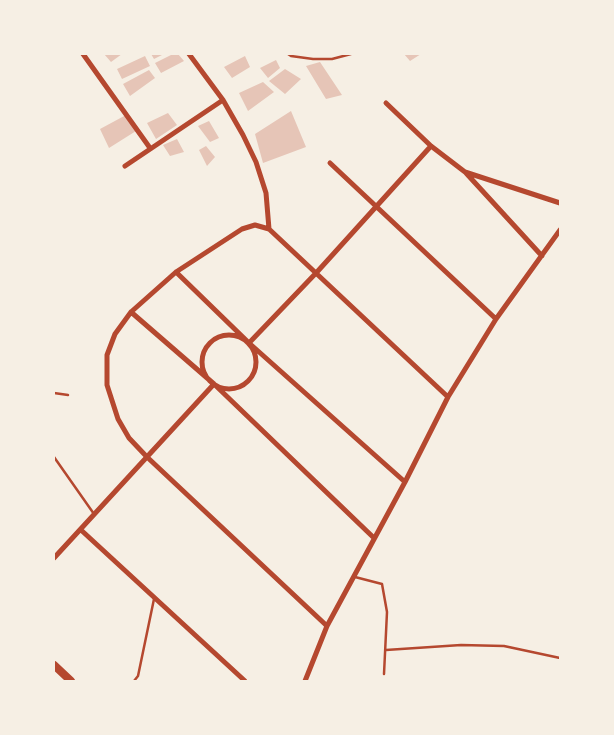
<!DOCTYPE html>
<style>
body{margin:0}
#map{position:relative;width:614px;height:735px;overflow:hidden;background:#f6efe4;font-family:Mulish,sans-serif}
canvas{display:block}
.frame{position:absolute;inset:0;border:55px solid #f6efe4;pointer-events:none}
</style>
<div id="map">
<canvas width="614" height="735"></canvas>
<div class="frame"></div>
</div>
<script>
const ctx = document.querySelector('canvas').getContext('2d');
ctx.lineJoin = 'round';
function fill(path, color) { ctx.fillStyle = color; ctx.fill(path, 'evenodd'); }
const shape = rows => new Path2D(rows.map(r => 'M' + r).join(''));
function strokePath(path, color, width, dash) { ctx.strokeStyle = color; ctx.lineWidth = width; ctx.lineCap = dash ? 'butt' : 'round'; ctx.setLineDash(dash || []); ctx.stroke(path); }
const building = shape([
 [104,54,122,54,111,62],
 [151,54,164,54,154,59],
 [173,54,178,54,184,61,161,73,155,63],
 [404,54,421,54,410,61],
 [145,56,150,66,122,79,117,69],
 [245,56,250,67,232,78,224,67],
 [276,60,280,68,268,78,260,68],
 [320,62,342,95,326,99,306,66],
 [285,69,301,79,285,94,269,81],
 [149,70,155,78,130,96,123,84],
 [263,82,274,92,248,111,239,93],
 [291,111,306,147,263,163,255,134],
 [168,113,177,125,156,139,147,123],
 [126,115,136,131,109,148,100,129],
 [209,121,219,138,210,142,198,126],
 [177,139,184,152,170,156,163,145],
 [206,146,215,157,207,166,199,150]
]);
const service = shape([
 [288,54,291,56,313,59,332,59,351,54],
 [54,393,68,395],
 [54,457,94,514],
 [355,577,382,584,387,612,384,674],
 [386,650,461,645,504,646,560,658],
 [134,681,138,676,154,599]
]);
const minor = shape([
 [83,54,150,148],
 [189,54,223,100,243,135,256,162,266,193,269,229],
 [386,103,431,146,465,172,560,203],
 [330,163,496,319],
 [125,166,223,100],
 [466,173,542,256],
 [176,272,249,343,405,482],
 [131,312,214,384,374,538],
 '202 362a27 27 0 1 1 54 0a27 27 0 1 1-54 0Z',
 [249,343,317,272,431,146],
 [81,530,245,681],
 [54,558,214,384],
 [327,626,147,457,129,438,118,419,107,385,107,355,115,334,131,312,176,272,242,229,255,225,269,229,448,397],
 [305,681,327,626,405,482,448,397,496,319,560,230]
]);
const secondary = shape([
 [54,665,71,681]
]);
fill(building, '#e6c5b7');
strokePath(service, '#b5482f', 2.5);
strokePath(minor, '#b5482f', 5);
strokePath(secondary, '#b5482f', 8);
</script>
